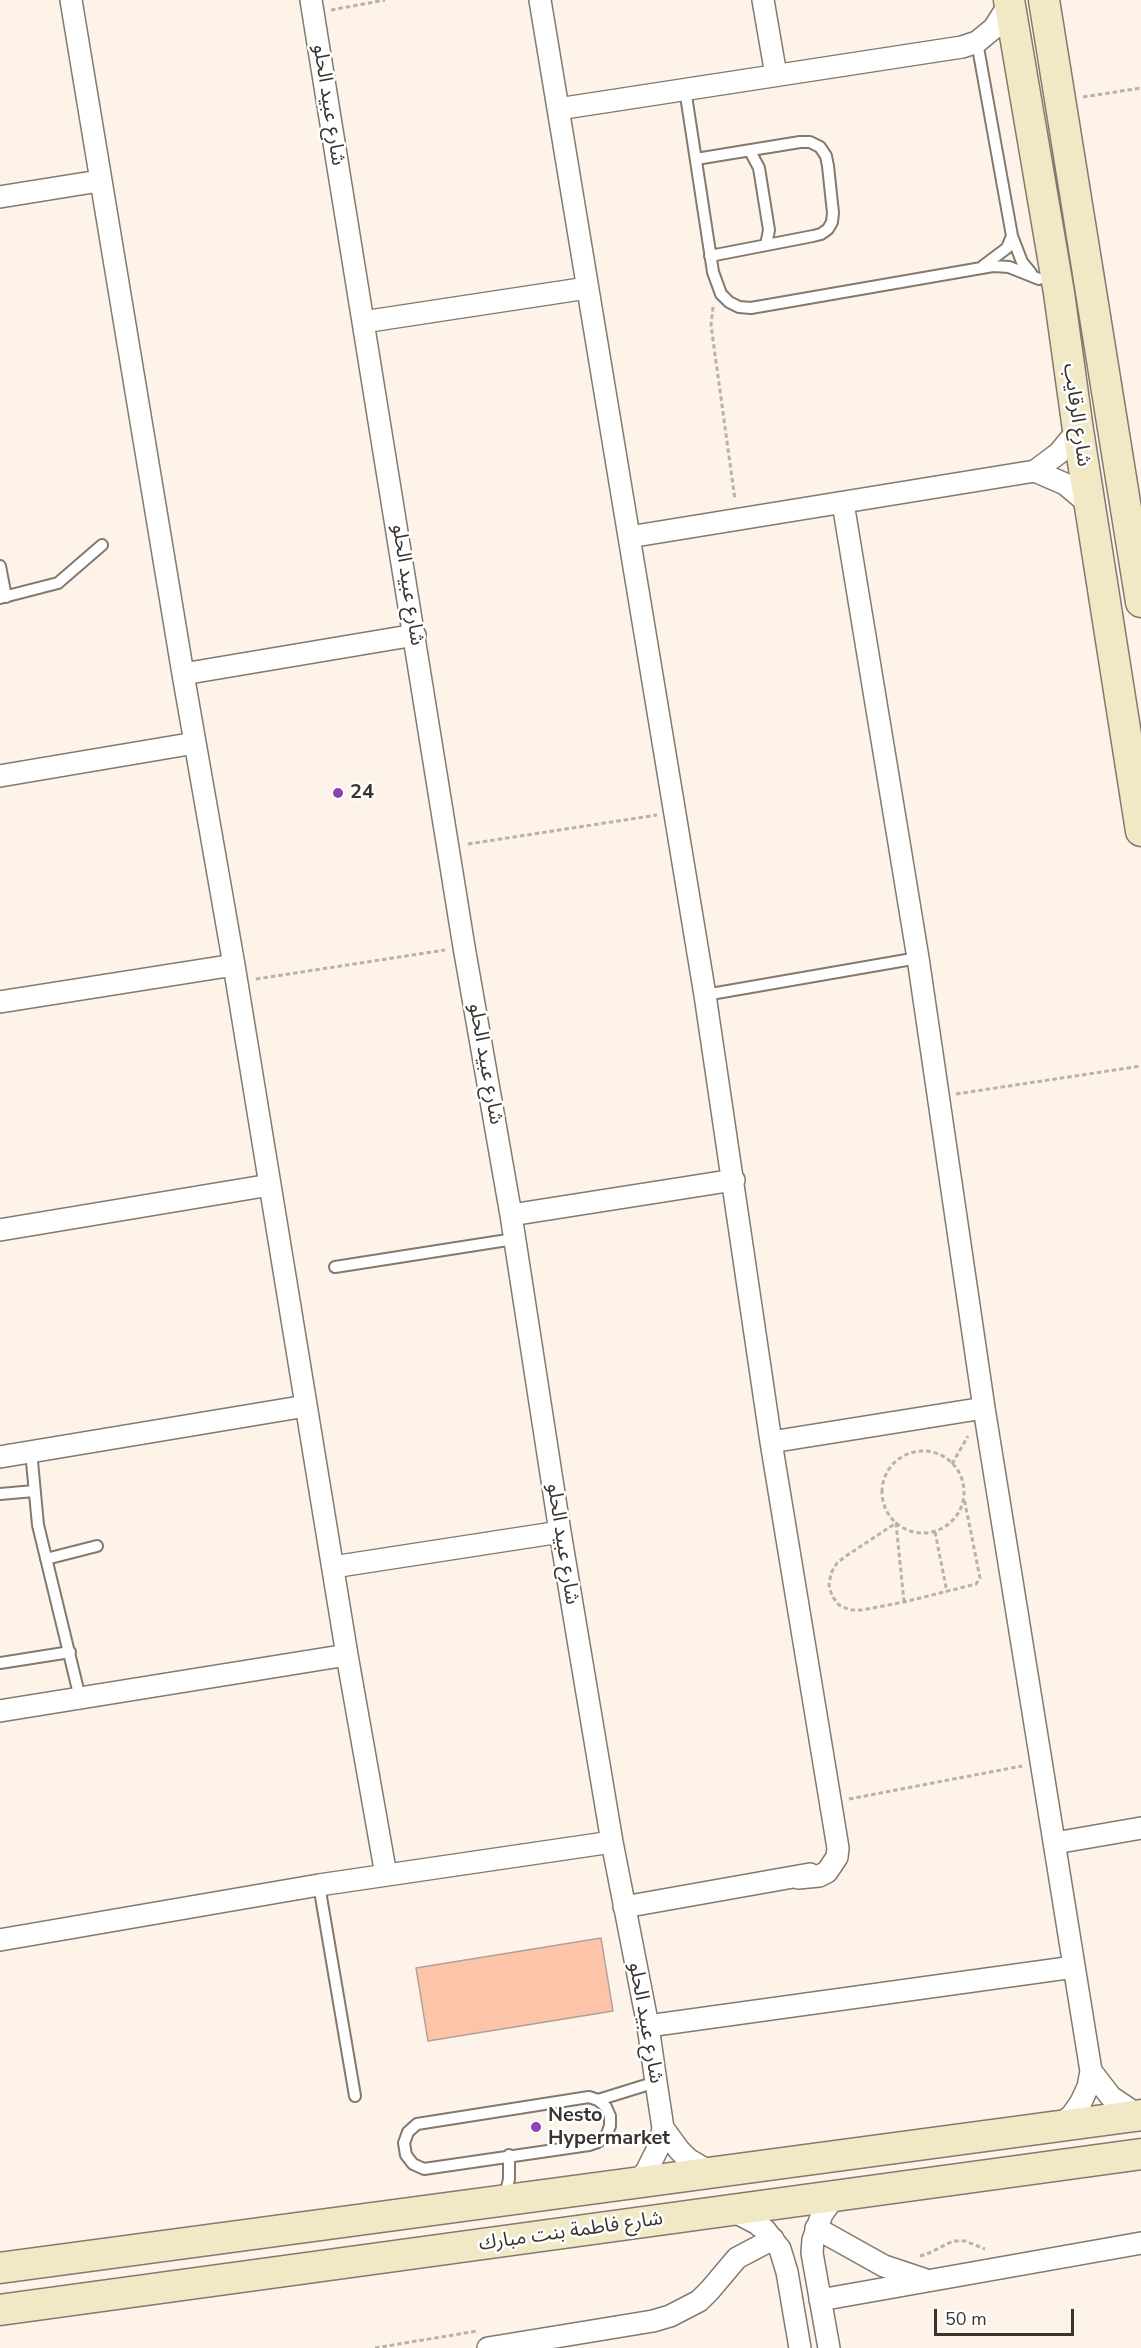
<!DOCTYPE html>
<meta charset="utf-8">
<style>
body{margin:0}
#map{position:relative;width:1141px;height:2348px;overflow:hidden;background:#fef3e8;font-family:"Nunito Sans",sans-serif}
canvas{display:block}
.scale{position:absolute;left:934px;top:2309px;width:140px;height:27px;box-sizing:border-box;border:3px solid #393430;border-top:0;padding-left:8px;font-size:18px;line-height:21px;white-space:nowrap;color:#393430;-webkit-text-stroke:4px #fff;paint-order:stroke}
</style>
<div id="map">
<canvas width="1141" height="2348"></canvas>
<div class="scale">50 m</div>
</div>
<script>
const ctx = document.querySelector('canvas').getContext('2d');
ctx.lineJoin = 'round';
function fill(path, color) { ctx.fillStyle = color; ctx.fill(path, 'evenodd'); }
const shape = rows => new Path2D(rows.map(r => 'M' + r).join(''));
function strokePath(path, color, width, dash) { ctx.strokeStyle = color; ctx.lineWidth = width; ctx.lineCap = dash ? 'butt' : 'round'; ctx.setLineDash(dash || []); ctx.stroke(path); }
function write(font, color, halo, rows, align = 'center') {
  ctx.font = font + ' "Nunito Sans","Noto Sans Arabic",sans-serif'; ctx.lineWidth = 5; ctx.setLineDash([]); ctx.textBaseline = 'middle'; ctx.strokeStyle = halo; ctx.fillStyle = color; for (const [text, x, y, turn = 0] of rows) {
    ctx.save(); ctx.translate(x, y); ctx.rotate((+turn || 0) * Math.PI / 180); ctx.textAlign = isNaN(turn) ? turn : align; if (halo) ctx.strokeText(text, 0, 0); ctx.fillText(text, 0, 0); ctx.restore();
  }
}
const building = shape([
 [601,1938,613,2011,428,2041,416,1968,601,1938]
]);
const path = shape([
 [331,10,385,0],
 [1083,97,1141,88],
 [713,307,711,325,735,500],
 [468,844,657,815],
 [256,979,445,950],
 [956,1094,1141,1066],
 '882 1492a41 41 0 1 1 82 0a41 41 0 1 1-82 0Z',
 [952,1464,968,1436],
 [935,1532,947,1592],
 [904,1602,896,1523,846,1556,837,1563,831,1573,829,1585,832,1596,839,1605,850,1610,862,1610,904,1602,976,1584,980,1578,964,1498],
 [849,1799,1022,1766],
 [920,2256,927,2254,953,2241,965,2241,985,2249],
 [375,2348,477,2331]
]);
const lane = shape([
 [977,42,1012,236,1022,262,1031,273],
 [685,89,713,272,721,294,729,302,739,307,751,308,993,266,1009,267,1039,279],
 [750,151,759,168,769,230,766,245],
 [696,159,800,142,810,142,820,147,826,156,828,166,833,213,832,222,828,229,821,234,813,236,710,256],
 [983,266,1007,248,1012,236],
 [0,566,6,597],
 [0,598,58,583,102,545],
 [705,995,918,958],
 [335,1267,514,1239],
 [31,1451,38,1525,80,1698],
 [0,1494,34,1491],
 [46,1559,97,1546],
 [0,1663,70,1652],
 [319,1885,355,2096],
 [589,2097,598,2100,606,2107,610,2116,610,2126,606,2136,598,2142,589,2145,424,2169,413,2164,406,2155,404,2143,408,2132,417,2124,589,2097],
 [598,2100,656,2082],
 [505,2196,509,2179,509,2155]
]);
const street = shape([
 [71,0,183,674,234,965,347,1655,386,1875],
 [311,0,464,947,511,1215,560,1532,612,1842,648,2026,656,2082,663,2128,660,2144,646,2172,634,2184],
 [540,0,705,995,771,1442,838,1848,837,1857,827,1872,819,1876,798,1878],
 [763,0,776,75],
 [558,109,962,47,977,42,994,28,1006,9,1009,0],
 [0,197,99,181],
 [363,322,587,288],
 [1035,471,1065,484,1090,505],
 [843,503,918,958,984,1408,1091,2071,1088,2087,1081,2102,1072,2115,1059,2126],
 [629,537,1035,471,1059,453,1078,430],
 [183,674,415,635],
 [0,776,195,743],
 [0,1002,234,965],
 [511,1215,734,1180],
 [0,1230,270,1185],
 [771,1442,984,1408],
 [0,1457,306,1406],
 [333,1567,560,1532],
 [0,1711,347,1655],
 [1055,1843,1141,1828],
 [624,1907,810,1874],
 [0,1940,319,1885,612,1842],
 [648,2026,1074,1967],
 [1091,2071,1111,2097,1138,2115],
 [663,2128,679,2150,688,2159,712,2173],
 [731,2210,756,2223,765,2230,780,2249,787,2272,800,2348],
 [816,2228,884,2266,923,2279],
 [820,2300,1141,2243],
 [488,2348,653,2321,670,2316,699,2301,710,2290,737,2258,773,2239],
 [829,2348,812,2253,813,2240,822,2214,830,2203,840,2195]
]);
const secondary = shape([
 [1009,0,1059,293,1078,430,1141,831],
 [1044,0,1141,602],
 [0,2268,1141,2115],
 [0,2310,1141,2154]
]);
const markers = [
 [338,793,6,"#8f42b3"],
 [536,2127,6,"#8f42b3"]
];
const streetNames = [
 ["شارع عبيد الحلو",328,105,81],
 ["شارع الرقايب",1076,415,82],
 ["شارع عبيد الحلو",407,585,81],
 ["شارع عبيد الحلو",485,1064,80],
 ["شارع عبيد الحلو",562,1544,81],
 ["شارع عبيد الحلو",645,2023,80],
 ["شارع فاطمة بنت مبارك",571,2232,-8]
];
const poiNames = [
 ["24",350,793],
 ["Nesto",548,2116],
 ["Hypermarket",548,2139]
];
fill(building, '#fdc4a9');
strokePath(building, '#afa19a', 1.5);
strokePath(lane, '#82796f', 14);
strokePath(street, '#82796f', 24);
strokePath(secondary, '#82796f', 33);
strokePath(path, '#bab1a9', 3, [4.5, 3]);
strokePath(lane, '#fff', 10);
strokePath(street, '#fff', 21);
strokePath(secondary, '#f1e8c6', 30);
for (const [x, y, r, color] of markers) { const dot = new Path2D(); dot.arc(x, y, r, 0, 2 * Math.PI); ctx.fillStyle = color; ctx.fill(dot); strokePath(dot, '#fff', 2); }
write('20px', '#393430', '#fff', streetNames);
write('bold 20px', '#393430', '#fff', poiNames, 'left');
</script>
